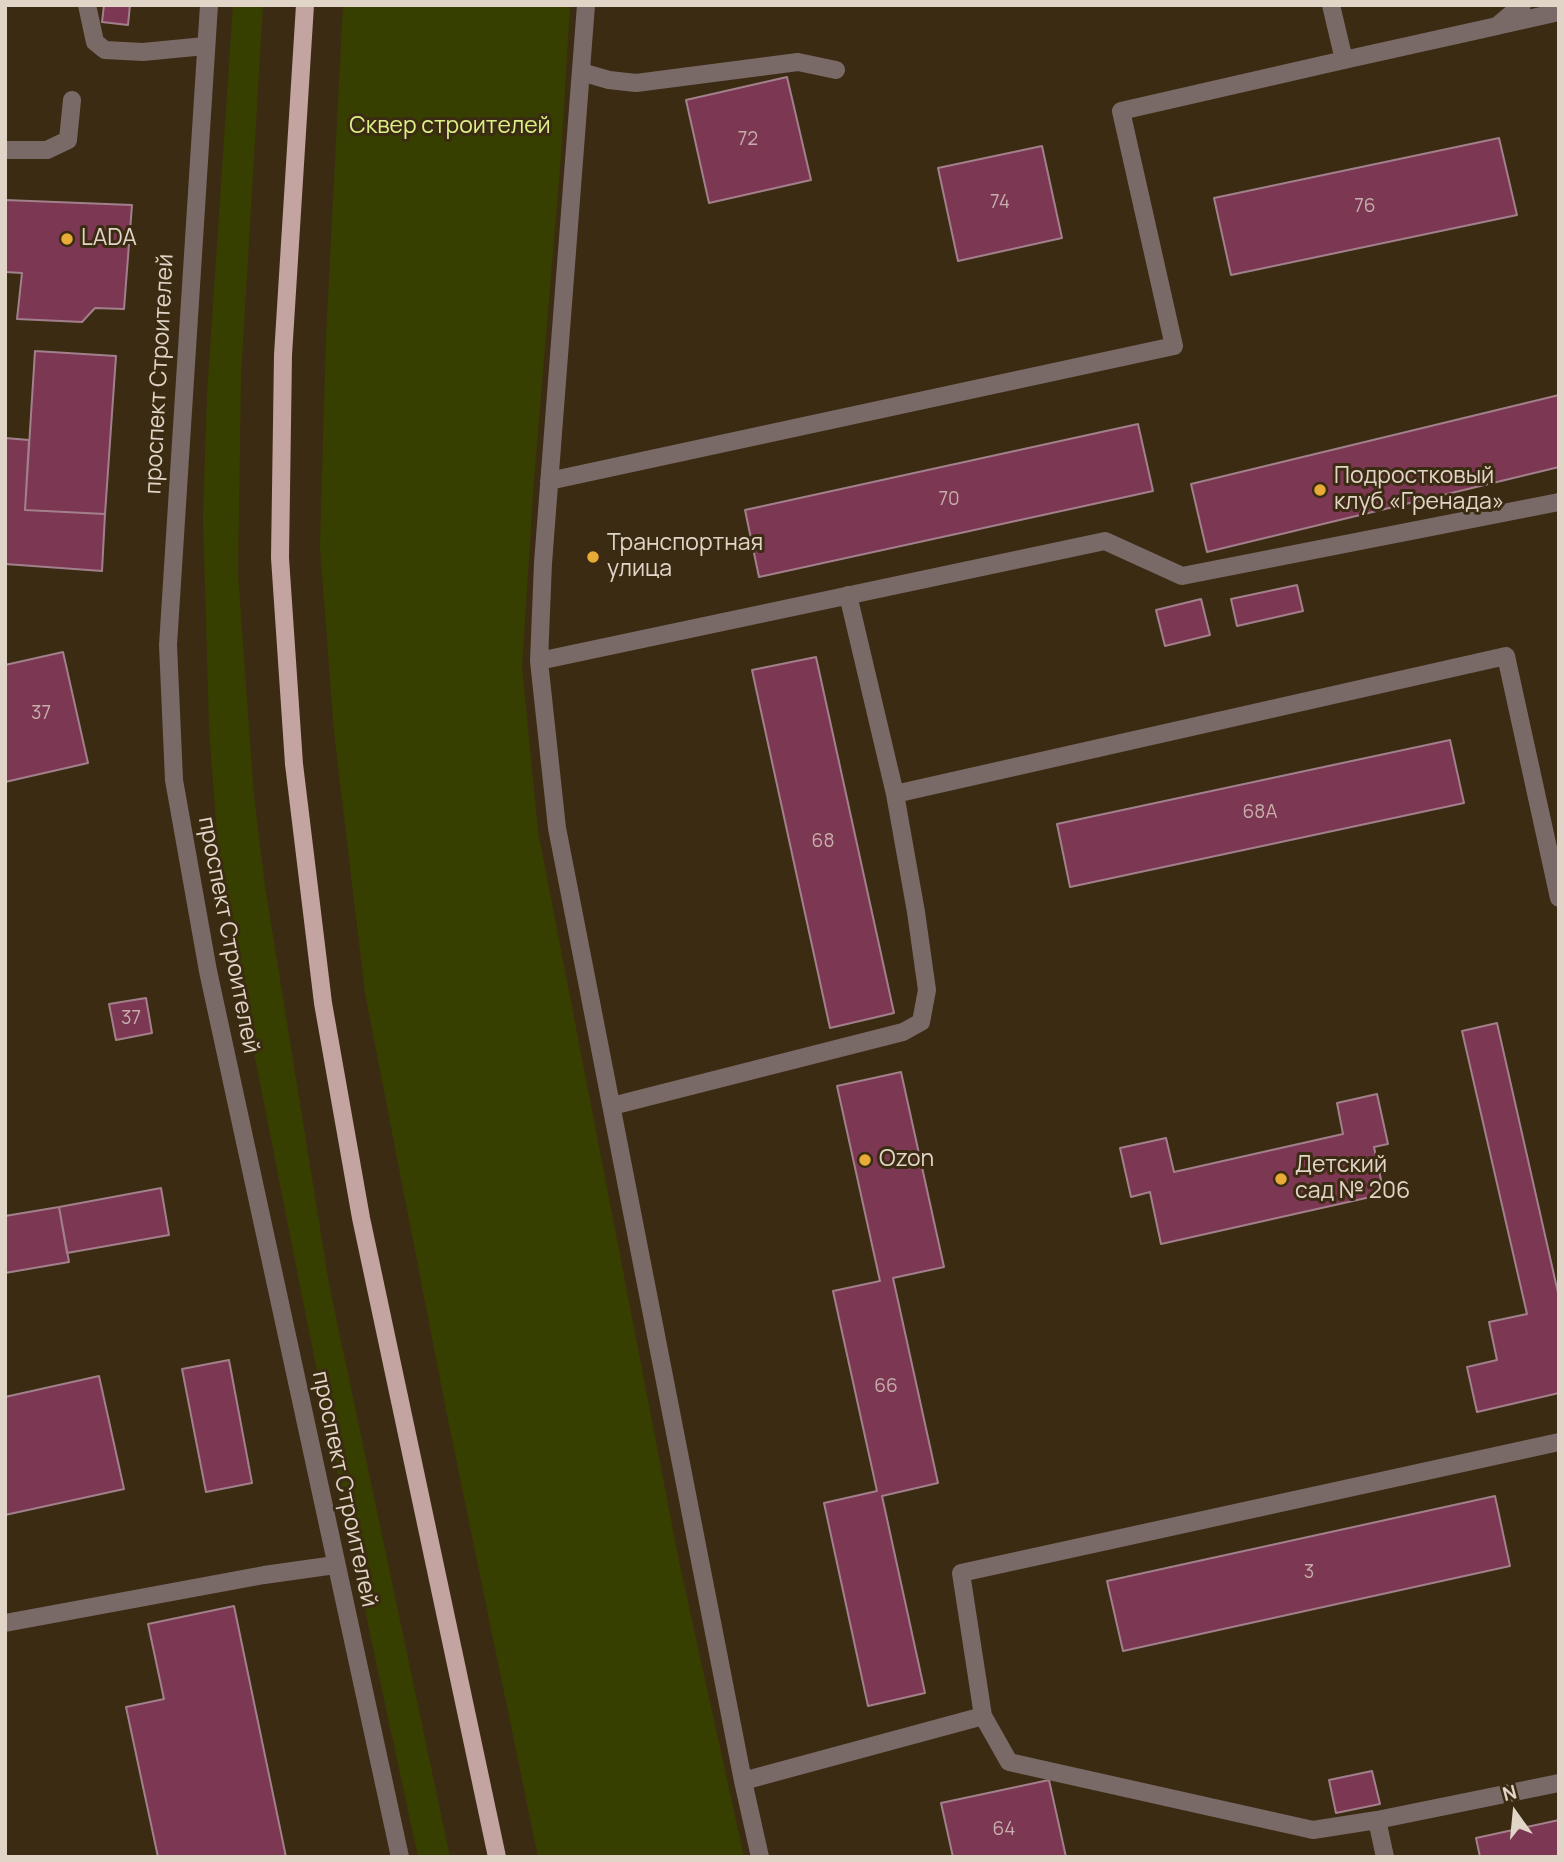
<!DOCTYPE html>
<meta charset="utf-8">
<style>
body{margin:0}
#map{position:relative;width:1564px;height:1862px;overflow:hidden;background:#3c2b13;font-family:Manrope,sans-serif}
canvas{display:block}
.frame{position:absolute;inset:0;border:7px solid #e0d5c7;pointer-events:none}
.north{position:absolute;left:1480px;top:1778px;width:70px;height:70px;-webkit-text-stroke:5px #3c2b13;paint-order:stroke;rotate:345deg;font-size:19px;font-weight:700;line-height:28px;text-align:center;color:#e0d5c7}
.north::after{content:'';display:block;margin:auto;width:24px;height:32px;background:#e0d5c7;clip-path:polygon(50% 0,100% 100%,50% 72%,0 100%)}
</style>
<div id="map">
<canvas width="1564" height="1862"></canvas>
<div class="frame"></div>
<div class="north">N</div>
</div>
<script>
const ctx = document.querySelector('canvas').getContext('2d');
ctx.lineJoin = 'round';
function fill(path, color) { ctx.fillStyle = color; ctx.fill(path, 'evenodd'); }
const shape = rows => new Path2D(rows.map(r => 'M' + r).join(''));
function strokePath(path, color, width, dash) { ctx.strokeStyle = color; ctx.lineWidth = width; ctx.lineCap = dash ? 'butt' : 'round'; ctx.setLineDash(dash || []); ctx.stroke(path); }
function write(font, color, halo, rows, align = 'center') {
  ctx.font = font + ' Manrope,sans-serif'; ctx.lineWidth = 6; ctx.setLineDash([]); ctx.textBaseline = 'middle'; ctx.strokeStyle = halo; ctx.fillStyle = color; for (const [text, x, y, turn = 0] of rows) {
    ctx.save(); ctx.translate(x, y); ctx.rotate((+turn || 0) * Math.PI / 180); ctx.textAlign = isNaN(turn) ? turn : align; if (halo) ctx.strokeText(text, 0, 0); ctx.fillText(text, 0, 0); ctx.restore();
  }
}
const green = shape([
 [233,5,263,5,241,376,238,573,254,797,265,886,329,1284,450,1857,418,1857,370,1634,302,1296,245,1007,218,850,209,727,203,517,207,395],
 [343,5,570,5,561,156,534,479,522,667,538,831,679,1561,744,1857,538,1857,446,1410,365,993,334,732,320,547,326,337]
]);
const building = shape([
 [104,5,130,5,128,25,102,22,104,5],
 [787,77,811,180,709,203,686,100,787,77],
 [1499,138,1517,215,1231,275,1214,198,1499,138],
 [1042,146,1062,238,958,261,938,168,1042,146],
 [5,200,132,205,124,309,95,308,82,322,17,319,22,273,5,272,5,200],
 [35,351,116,356,105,514,25,510,35,351],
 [1559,395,1559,467,1207,552,1191,484,1559,395],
 [1138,424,1153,491,759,577,745,510,1138,424],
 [5,438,29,440,25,510,105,514,102,571,5,564,5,438],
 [1297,585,1303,611,1237,626,1231,599,1297,585],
 [1201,599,1210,635,1165,646,1156,610,1201,599],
 [63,652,88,763,5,782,5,665,63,652],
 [816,657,894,1013,830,1028,752,670,816,657],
 [1450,740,1464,803,1070,887,1057,824,1450,740],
 [146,998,152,1033,116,1040,109,1004,146,998],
 [1497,1023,1559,1297,1559,1393,1477,1412,1467,1367,1497,1360,1489,1322,1527,1314,1462,1031,1497,1023],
 [901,1072,944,1267,893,1278,938,1483,882,1496,925,1693,868,1706,824,1503,877,1491,833,1291,880,1281,837,1086,901,1072],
 [1377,1094,1388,1144,1374,1147,1384,1194,1161,1244,1150,1192,1131,1197,1120,1148,1166,1138,1174,1172,1343,1134,1337,1103,1377,1094],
 [161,1188,169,1235,67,1253,59,1207,161,1188],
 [59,1207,69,1262,5,1273,5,1216,59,1207],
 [229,1360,252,1483,206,1492,182,1369,229,1360],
 [99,1376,124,1489,5,1515,5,1397,99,1376],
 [1495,1496,1510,1566,1123,1651,1107,1581,1495,1496],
 [234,1606,286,1857,158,1857,126,1707,164,1699,148,1624,234,1606],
 [1372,1771,1380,1804,1336,1813,1329,1780,1372,1771],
 [1049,1780,1066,1857,953,1857,941,1803,1049,1780],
 [1559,1820,1559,1857,1480,1857,1476,1838,1559,1820]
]);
const minor = shape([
 [87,5,95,42,105,50,143,52,205,46],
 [209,5,168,645,174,780,208,971,400,1857],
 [586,5,543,563,539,661,557,828,743,1781,760,1857],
 [1501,25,1559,12],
 [1344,60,1497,26,1522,5],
 [581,72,609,80,636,83,798,62,836,70],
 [5,150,47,150,68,140,72,100],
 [549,481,1174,346,1121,111,1344,60,1331,5],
 [539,661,1105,541,1182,576,1559,502],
 [895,794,1506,656,1559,898],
 [612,1106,903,1032,921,1022,927,990,916,912,895,794,848,595],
 [1559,1442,961,1573,983,1716,1009,1762,1313,1830,1377,1820,1559,1783],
 [5,1623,264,1575,335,1565],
 [743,1781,983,1716],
 [1377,1820,1385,1857]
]);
const major = shape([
 [305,5,283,355,280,558,294,764,323,1003,361,1218,497,1857]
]);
const markers = [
 [67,239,7,"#e8ab37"],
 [1320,490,7,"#e8ab37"],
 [593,557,7,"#e8ab37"],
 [865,1160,7,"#e8ab37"],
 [1281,1179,7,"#e8ab37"]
];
const numberNames = [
 ["72",748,140],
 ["74",1000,203],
 ["76",1365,207],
 ["70",949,500],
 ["37",41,714],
 ["68А",1260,813],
 ["68",823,842],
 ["37",131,1019],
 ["66",886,1387],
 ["3",1309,1573],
 ["64",1004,1830]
];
const parkNames = [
 ["Cквер cтроителей",450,127]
];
const poiNames = [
 ["LADA",81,239],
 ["Подростковый",1334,477],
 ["клуб «Гренада»",1334,503],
 ["Транспортная",607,544],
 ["улица",607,570],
 ["Ozon",879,1160],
 ["Детский",1295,1166],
 ["сад № 206",1295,1192]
];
const streetNames = [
 ["проспект Строителей",160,374,-87],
 ["проспект Строителей",228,935,79],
 ["проспект Строителей",344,1489,78]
];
fill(green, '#373f00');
fill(building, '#7c3753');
strokePath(building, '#a2808b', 2);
strokePath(minor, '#796a68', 18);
strokePath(major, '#c4a4a0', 18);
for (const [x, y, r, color] of markers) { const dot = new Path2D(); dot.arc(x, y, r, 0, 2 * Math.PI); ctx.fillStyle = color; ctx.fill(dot); strokePath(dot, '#3c2b13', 2.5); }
write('19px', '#c7aeaa', null, numberNames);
write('23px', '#dcf087', '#3c2b13', parkNames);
write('23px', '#e0d5c7', '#3c2b13', poiNames, 'left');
write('23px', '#e0d5c7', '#3c2b13', streetNames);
</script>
